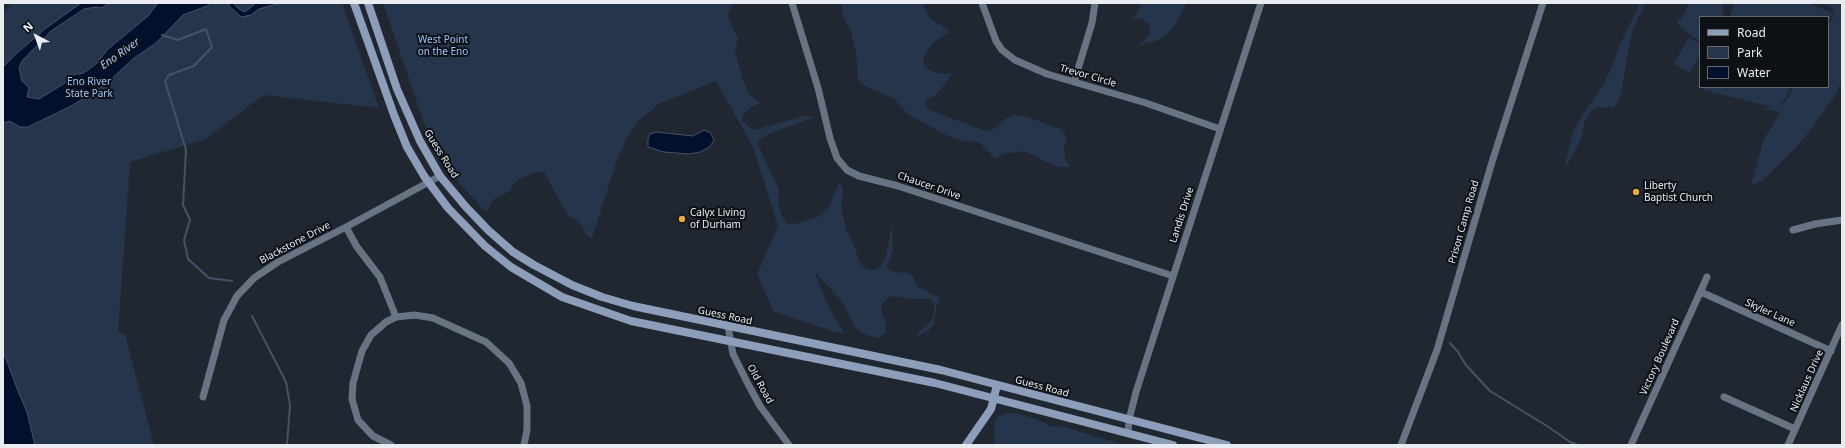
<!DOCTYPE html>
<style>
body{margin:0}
#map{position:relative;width:1845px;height:448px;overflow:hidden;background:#212730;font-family:"Noto Sans",sans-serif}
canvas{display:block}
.frame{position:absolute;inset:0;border:4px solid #e9edf2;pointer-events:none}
.legend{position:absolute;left:1699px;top:16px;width:130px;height:72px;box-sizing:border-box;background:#0d1014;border:1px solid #65686d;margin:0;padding:5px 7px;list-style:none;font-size:12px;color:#e9edf2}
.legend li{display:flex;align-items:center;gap:8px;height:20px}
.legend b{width:20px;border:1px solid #65686d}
.north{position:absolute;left:16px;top:16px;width:40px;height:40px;-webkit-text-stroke:3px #0d1014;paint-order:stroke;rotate:319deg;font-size:11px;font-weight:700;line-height:16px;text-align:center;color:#e9edf2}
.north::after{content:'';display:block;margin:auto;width:14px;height:18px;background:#e9edf2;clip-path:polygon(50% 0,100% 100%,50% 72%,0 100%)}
</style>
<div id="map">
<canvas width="1845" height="448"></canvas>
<div class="frame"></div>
<ul class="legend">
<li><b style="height:5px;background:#8c9eb9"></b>Road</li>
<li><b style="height:11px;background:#25354c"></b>Park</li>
<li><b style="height:11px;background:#00102d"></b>Water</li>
</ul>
<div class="north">N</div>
</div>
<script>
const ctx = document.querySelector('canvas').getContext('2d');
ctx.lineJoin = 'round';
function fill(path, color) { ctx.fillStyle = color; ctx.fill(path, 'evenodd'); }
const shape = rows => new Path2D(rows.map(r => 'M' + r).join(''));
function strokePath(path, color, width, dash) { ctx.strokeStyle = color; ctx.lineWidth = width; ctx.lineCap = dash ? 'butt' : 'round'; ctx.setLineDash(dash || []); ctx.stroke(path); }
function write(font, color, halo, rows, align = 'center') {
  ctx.font = font + ' "Noto Sans",sans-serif'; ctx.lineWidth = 4; ctx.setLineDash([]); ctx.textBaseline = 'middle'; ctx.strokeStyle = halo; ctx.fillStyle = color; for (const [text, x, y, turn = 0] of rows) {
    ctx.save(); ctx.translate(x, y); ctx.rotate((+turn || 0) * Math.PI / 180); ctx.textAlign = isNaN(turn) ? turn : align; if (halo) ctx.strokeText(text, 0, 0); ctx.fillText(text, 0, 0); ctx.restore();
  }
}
const green = shape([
 [13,3,342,3,379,108,263,95,206,139,130,162,118,332,125,334,154,445,3,445,3,13],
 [383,3,734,3,728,13,729,20,738,38,735,52,744,83,750,94,756,101,762,102,751,107,743,115,742,121,754,130,803,116,814,117,767,135,757,142,779,190,778,203,782,217,787,224,797,224,820,216,828,208,839,183,842,187,843,195,841,208,847,232,853,243,861,265,867,269,874,270,881,266,886,256,892,223,893,251,887,266,889,270,894,272,908,273,913,277,917,286,940,298,937,304,934,324,929,330,917,337,918,333,932,320,934,311,934,304,931,299,908,299,894,296,887,298,882,304,881,311,885,320,886,333,879,338,870,336,859,331,853,324,843,303,816,273,818,282,831,311,844,333,835,332,774,312,757,274,778,226,753,147,716,81,659,104,640,119,627,138,617,160,592,238,586,235,584,228,578,221,570,217,565,211,544,172,537,172,521,178,514,183,510,191,494,199,486,212,459,183,424,123],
 [842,3,924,3,924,8,930,18,950,31,932,44,924,57,923,64,929,70,936,73,944,74,953,73,937,94,925,101,925,105,932,111,986,131,996,128,1005,119,1015,115,1027,117,1061,129,1067,137,1064,148,1065,158,1070,167,1060,167,1046,162,1025,151,1003,154,996,159,979,142,963,141,948,136,908,114,894,99,863,85,858,79,856,53,851,30,846,23,842,12],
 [1142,3,1185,3,1185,7,1174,26,1164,37,1150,43,1140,45,1149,34,1150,25,1142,19,1132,19,1138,12],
 [1640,3,1645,3,1631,35,1620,99,1614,107,1595,108,1591,112,1585,121,1580,141,1566,167,1566,160,1573,132,1581,117,1599,92,1609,73,1619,47],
 [1689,3,1723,3,1723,17,1700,17,1700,40,1691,36,1680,27,1677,21,1682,18],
 [1734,3,1762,3,1775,5,1776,3,1808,3,1833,13,1828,22,1828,17,1730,17],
 [1822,3,1842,3,1842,78,1837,93,1802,141,1762,181,1751,185,1764,139,1780,113,1775,110,1762,109,1772,107,1703,90,1704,87,1791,87,1780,107,1787,99,1794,87,1828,87,1828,26,1835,14,1833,9],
 [1688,38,1700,43,1700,55,1690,73,1674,64],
 [1007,413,1015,413,1037,419,1050,426,1064,427,1124,445,995,445,994,422,999,416]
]);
const water = shape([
 [81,3,110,3,101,8,96,7,84,9,51,31,22,61,19,68,22,81,29,88,27,97,39,99,65,83,75,74,81,74,88,70,97,63,108,49,148,16,158,3,211,3,207,6,183,15,156,43,134,58,106,84,73,105,28,127,20,127,10,121,3,123,3,67,16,54,45,29,81,3],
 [229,3,233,3,239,9,245,12,256,3,280,3,259,9,251,15,241,17,229,6,229,3],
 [704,130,711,133,714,141,708,148,700,152,689,154,664,152,648,147,648,139,650,134,656,132,693,136,704,130],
 [3,351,18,391,27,412,35,445,3,445,3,351]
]);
const stream = shape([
 [162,35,178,40,206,29,212,47,194,66,169,75,165,81,186,150,183,205,190,220,184,240,188,259,209,278,232,281],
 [252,316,286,382,290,405,287,445],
 [1450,343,1458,352,1466,365,1490,391,1547,426,1570,442,1578,445]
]);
const street = shape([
 [792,3,818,88,830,138,837,158,847,170,859,176,898,186,1173,276],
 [982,3,996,41,1002,50,1015,60,1047,74,1146,103,1220,129],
 [1074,82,1092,23,1095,3],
 [346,227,357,247,380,277,396,317],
 [1793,230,1815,224,1842,220],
 [1701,292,1831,351],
 [728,327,733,354,748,384,760,406,789,445],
 [203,397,224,320,237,296,254,278,278,262,346,227,440,176],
 [1724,397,1795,429],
 [1128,433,1129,420,1136,392,1261,3],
 [391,445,373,436,358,420,352,399,353,383,362,351,371,335,386,322,396,317,415,315,433,318,486,342,509,363,521,383,527,406,527,430,524,445],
 [1401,445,1437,350,1492,162,1543,3],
 [1631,445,1707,277],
 [1788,445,1842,325]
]);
const secondary = shape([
 [354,3,394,115,407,147,424,176,448,208,485,246,511,267,562,297,631,321,935,383,1173,445],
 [368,3,397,89,420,141,440,176,466,207,488,230,513,252,534,265,572,285,602,297,633,306,941,370,1227,445],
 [966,445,991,409,997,385]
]);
const markers = [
 [1636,192,4,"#eaaa38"],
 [682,219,4,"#eaaa38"]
];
const parkNames = [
 ["West Point",443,40],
 ["on the Eno",443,52],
 ["Eno River",89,82],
 ["State Park",89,94]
];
const streetNames = [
 ["Trevor Circle",1088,76,16],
 ["Guess Road",441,154,58],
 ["Chaucer Drive",929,186,19],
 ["Landis Drive",1182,215,-72],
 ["Prison Camp Road",1464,222,-74],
 ["Blackstone Drive",295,243,-28],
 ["Skyler Lane",1770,313,24],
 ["Guess Road",725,316,12],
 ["Victory Boulevard",1660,357,-66],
 ["Nicklaus Drive",1807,381,-66],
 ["Old Road",760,384,61],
 ["Guess Road",1042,387,15]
];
const poiNames = [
 ["Liberty",1644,186],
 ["Baptist Church",1644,198],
 ["Calyx Living",690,213],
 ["of Durham",690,225]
];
const waterNames = [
 ["Eno River",120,54,-35]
];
fill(green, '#25354c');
fill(water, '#00102d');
strokePath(water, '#465268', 1);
strokePath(stream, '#465268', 2);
strokePath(street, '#687384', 7);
strokePath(secondary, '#8c9eb9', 8);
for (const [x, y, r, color] of markers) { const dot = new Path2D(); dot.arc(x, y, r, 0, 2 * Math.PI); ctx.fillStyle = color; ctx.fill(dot); strokePath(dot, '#0d1014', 1.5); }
write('10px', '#9ac3fe', '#0d1014', parkNames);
write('10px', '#e9edf2', '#0d1014', streetNames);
write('10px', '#e9edf2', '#0d1014', poiNames, 'left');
write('italic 11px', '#aacbfb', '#0d1014', waterNames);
</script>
